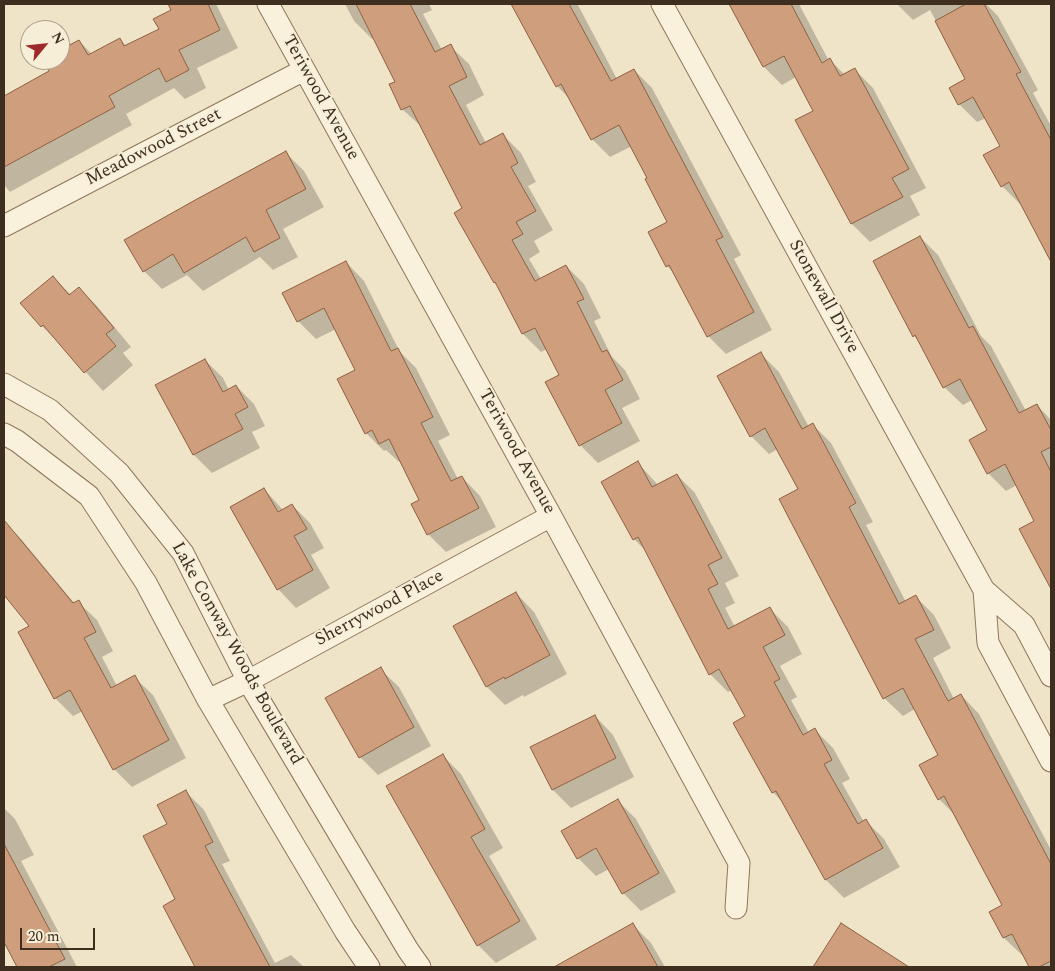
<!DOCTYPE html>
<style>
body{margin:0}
#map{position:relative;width:1055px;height:971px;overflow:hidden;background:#f0e4c8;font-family:Spectral,serif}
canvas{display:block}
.frame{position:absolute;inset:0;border:5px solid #3d2e20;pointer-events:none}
.north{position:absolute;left:20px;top:20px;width:50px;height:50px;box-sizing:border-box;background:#f7eed8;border:1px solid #ada18e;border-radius:50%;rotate:62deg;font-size:14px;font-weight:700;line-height:20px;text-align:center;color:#3d2e20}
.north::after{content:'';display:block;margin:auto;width:18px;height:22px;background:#9e2a2b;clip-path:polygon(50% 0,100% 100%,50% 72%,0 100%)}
.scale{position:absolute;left:20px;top:928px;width:75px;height:22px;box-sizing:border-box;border:2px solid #3d2e20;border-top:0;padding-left:6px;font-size:15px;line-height:18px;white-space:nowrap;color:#3d2e20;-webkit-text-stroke:4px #f7eed8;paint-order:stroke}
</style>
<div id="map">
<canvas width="1055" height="971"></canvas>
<div class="frame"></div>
<div class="north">N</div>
<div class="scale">20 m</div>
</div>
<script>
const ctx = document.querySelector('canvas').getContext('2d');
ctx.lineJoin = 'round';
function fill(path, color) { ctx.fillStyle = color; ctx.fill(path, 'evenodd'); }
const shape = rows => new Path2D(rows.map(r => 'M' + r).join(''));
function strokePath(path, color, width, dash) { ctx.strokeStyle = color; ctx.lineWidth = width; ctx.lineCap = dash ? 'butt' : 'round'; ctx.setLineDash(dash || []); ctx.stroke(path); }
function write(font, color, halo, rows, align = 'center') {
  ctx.font = font + ' Spectral,serif'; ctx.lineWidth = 4; ctx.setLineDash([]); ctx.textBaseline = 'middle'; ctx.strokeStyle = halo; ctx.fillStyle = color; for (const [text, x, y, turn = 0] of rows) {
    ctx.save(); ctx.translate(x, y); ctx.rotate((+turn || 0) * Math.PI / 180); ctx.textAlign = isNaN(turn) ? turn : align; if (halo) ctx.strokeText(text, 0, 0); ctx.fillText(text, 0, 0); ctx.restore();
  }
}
const shadow = shape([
 [169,4,216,4,238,48,197,68,206,88,185,99,174,88,126,114,132,125,10,192,4,185,4,98,50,72,45,60,60,60,60,52,79,41,92,54,120,39,126,46,160,30,173,11],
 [345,4,429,4,432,10,423,14,442,50,450,46,469,64,484,95,466,105,486,143,503,135,521,153,536,182,528,186,553,230,534,241,540,252,529,259,541,279,566,266,584,284,601,318,594,321,612,357,625,370,640,399,622,408,640,441,598,463,580,445,561,375,547,349,541,352,523,334,499,286,495,282,456,214,464,209,422,127,402,109,390,85,397,82,375,38,372,39,354,21],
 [513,4,580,4,578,5,617,79,634,70,652,88,741,255,734,259,772,330,726,354,708,336,676,275,667,266,669,222,632,146,610,157,592,139,572,101,557,86],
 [730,4,799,4,829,61,830,60,845,75,855,70,873,88,926,188,910,196,920,215,870,242,852,224,797,121,814,111,796,77,782,85,764,67],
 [897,4,986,4,998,16,1038,90,1033,93,1051,126,1051,259,1022,203,1020,204,1002,186,1001,146,986,118,977,122,959,104,967,79,930,10,913,20],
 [286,153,304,171,324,207,283,229,298,257,273,270,260,257,203,291,187,275,162,289,144,271],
 [920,237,938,255,981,336,991,346,1026,411,1037,405,1051,420,1051,584,1049,582,1036,521,1017,485,1006,491,988,473,988,431,972,400,963,405,944,387,921,343,914,336],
 [346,262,364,281,400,352,416,368,450,435,438,441,458,479,462,477,480,496,496,527,446,552,428,534,421,500,401,460,399,462,386,450,384,451,366,433,356,371,336,329,316,339,298,321],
 [53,277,71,295,79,288,97,306,131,347,123,353,133,365,103,391,60,344,42,326],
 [761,354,779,372,809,427,813,425,831,443,873,522,866,525,906,602,916,597,934,615,951,648,933,658,954,699,961,695,979,714,1051,850,1051,967,1031,967,1024,955,1023,956,1004,938,991,913,1004,906,957,817,939,799,940,755,915,709,903,716,884,698,799,489,778,449,769,454,751,436],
 [205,360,223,378,229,390,236,386,254,404,265,426,252,432,260,448,212,473,194,455,157,386],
 [638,463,658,485,677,475,695,493,739,576,725,583,735,603,725,608,735,627,769,608,788,627,802,654,780,666,797,697,791,700,809,733,815,730,833,748,850,779,842,783,864,822,866,821,884,839,900,867,844,898,826,880,784,804,773,792,746,717,732,690,728,692,710,674,647,552,634,539],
 [264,489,283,510,292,505,310,523,324,548,311,555,330,588,296,608,278,589,232,508],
 [4,522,22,540,75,604,78,602,97,620,113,651,102,657,117,686,134,677,153,695,186,758,132,787,114,769,83,711,73,716,55,698,31,627,4,594],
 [516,593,534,612,567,674,524,697,523,695,505,705,487,687,455,627],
 [380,669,399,687,431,746,378,775,360,757],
 [595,716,613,735,634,777,571,808,553,790,532,748],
 [443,756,461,774,503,848,489,856,537,939,496,963,478,945],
 [186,792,204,810,230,861,222,864,275,963,291,955,304,967,197,967,164,906,176,900,168,824],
 [618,801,636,819,676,892,641,911,623,893,609,869,596,876,578,858],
 [4,808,15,819,34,855,21,861,77,967,19,967,4,939],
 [633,925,651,943,665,967,579,967,573,958],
 [841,925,893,958,902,967,814,967]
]);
const building = shape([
 [168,4,208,4,220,30,179,50,189,70,166,82,159,68,109,96,115,107,4,167,4,96,49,71,43,60,60,60,60,50,79,40,88,55,120,38,124,46,159,29,153,19,171,10,168,4],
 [356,4,410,4,435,52,451,44,467,77,449,86,480,145,503,133,518,163,511,167,536,211,516,222,523,234,512,240,535,281,566,265,584,299,577,302,602,352,607,350,623,380,605,390,622,423,579,446,545,382,559,375,535,328,522,334,495,282,494,283,454,213,462,208,410,106,401,110,389,84,395,82,356,4],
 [511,4,569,4,611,81,634,69,723,237,716,240,754,312,707,337,669,265,666,267,648,232,667,222,645,179,647,178,619,125,591,140,561,84,556,87,511,4],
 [729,4,791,4,822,63,830,58,840,76,855,68,909,169,892,178,903,197,851,224,795,120,813,111,784,56,763,67,729,4],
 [966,4,984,4,1021,72,1016,74,1051,140,1051,262,1009,182,1001,187,983,155,1000,146,973,97,958,105,949,88,965,79,935,21,966,4],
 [286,151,306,189,266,210,280,238,254,252,246,237,184,273,173,254,143,272,124,240,197,199,286,151],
 [920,236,969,328,973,326,1019,413,1037,404,1051,430,1051,447,1041,452,1051,472,1051,589,1019,529,1034,521,1005,464,987,474,969,440,987,430,960,379,943,388,915,335,913,337,873,261,920,236],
 [346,261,391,351,398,348,433,417,421,423,451,481,462,476,479,508,427,535,411,504,419,500,389,439,379,444,372,430,365,434,337,379,355,370,324,308,297,322,282,293,346,261],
 [53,276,69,295,79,287,114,328,106,334,116,346,84,373,43,325,41,327,20,303,53,276],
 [761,352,802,429,813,423,856,503,849,507,899,604,916,595,934,630,915,639,948,701,961,694,1051,864,1051,961,1039,967,1029,967,1012,934,1003,938,989,912,1002,905,944,796,938,800,919,765,938,755,903,688,883,699,779,499,798,489,765,428,750,437,717,376,761,352],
 [205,359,223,392,236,385,248,407,235,414,243,429,193,455,155,385,205,359],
 [638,461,652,487,677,474,694,505,722,558,708,565,718,584,708,589,728,629,770,607,785,635,763,647,780,679,774,682,803,735,815,728,832,760,824,764,858,824,866,819,883,848,825,880,776,791,772,793,733,723,745,716,719,669,709,675,638,537,633,540,601,482,638,461],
 [264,488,278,512,292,504,307,529,294,536,313,570,277,590,230,507,264,488],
 [4,520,73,603,79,600,96,632,84,638,111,688,135,675,169,740,113,770,70,690,54,699,18,632,29,626,4,595,4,520],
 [516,592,550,655,505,679,504,677,486,687,453,626,516,592],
 [381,667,414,727,359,758,325,698,381,667],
 [595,715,616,758,552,790,530,747,595,715],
 [443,754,485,829,471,837,520,921,477,946,386,786,443,754],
 [186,790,213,842,205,846,270,967,195,967,163,906,175,899,143,836,167,824,157,805,186,790],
 [618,799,659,873,622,894,596,848,577,859,561,831,618,799],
 [4,844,65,959,49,967,17,967,4,942,4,844],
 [633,923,658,967,554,967,633,923],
 [841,923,909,967,813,967,841,923]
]);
const minor = shape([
 [268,4,551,516,739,863,736,908],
 [662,4,984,590,1024,625,1051,676],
 [4,226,304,70],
 [4,384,50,410,119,473,183,553,248,681,408,950,420,967],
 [4,434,17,441,89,496,146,583,208,700,345,931,369,967],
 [984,590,988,643,1051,761],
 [208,700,248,681,551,516]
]);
const streetNames = [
 ["Teriwood Avenue",320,98,61],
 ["Meadowood Street",154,148,-27],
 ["Stonewall Drive",823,297,61],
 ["Teriwood Avenue",516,452,61],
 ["Sherrywood Place",380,609,-28],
 ["Lake Conway Woods Boulevard",236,654,61]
];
fill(shadow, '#0003');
fill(building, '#cf9f7d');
strokePath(building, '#8d5f41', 1);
strokePath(minor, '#8d765c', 23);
strokePath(minor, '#faf1dc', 21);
write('18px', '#3d2e20', '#f7eed8', streetNames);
</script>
